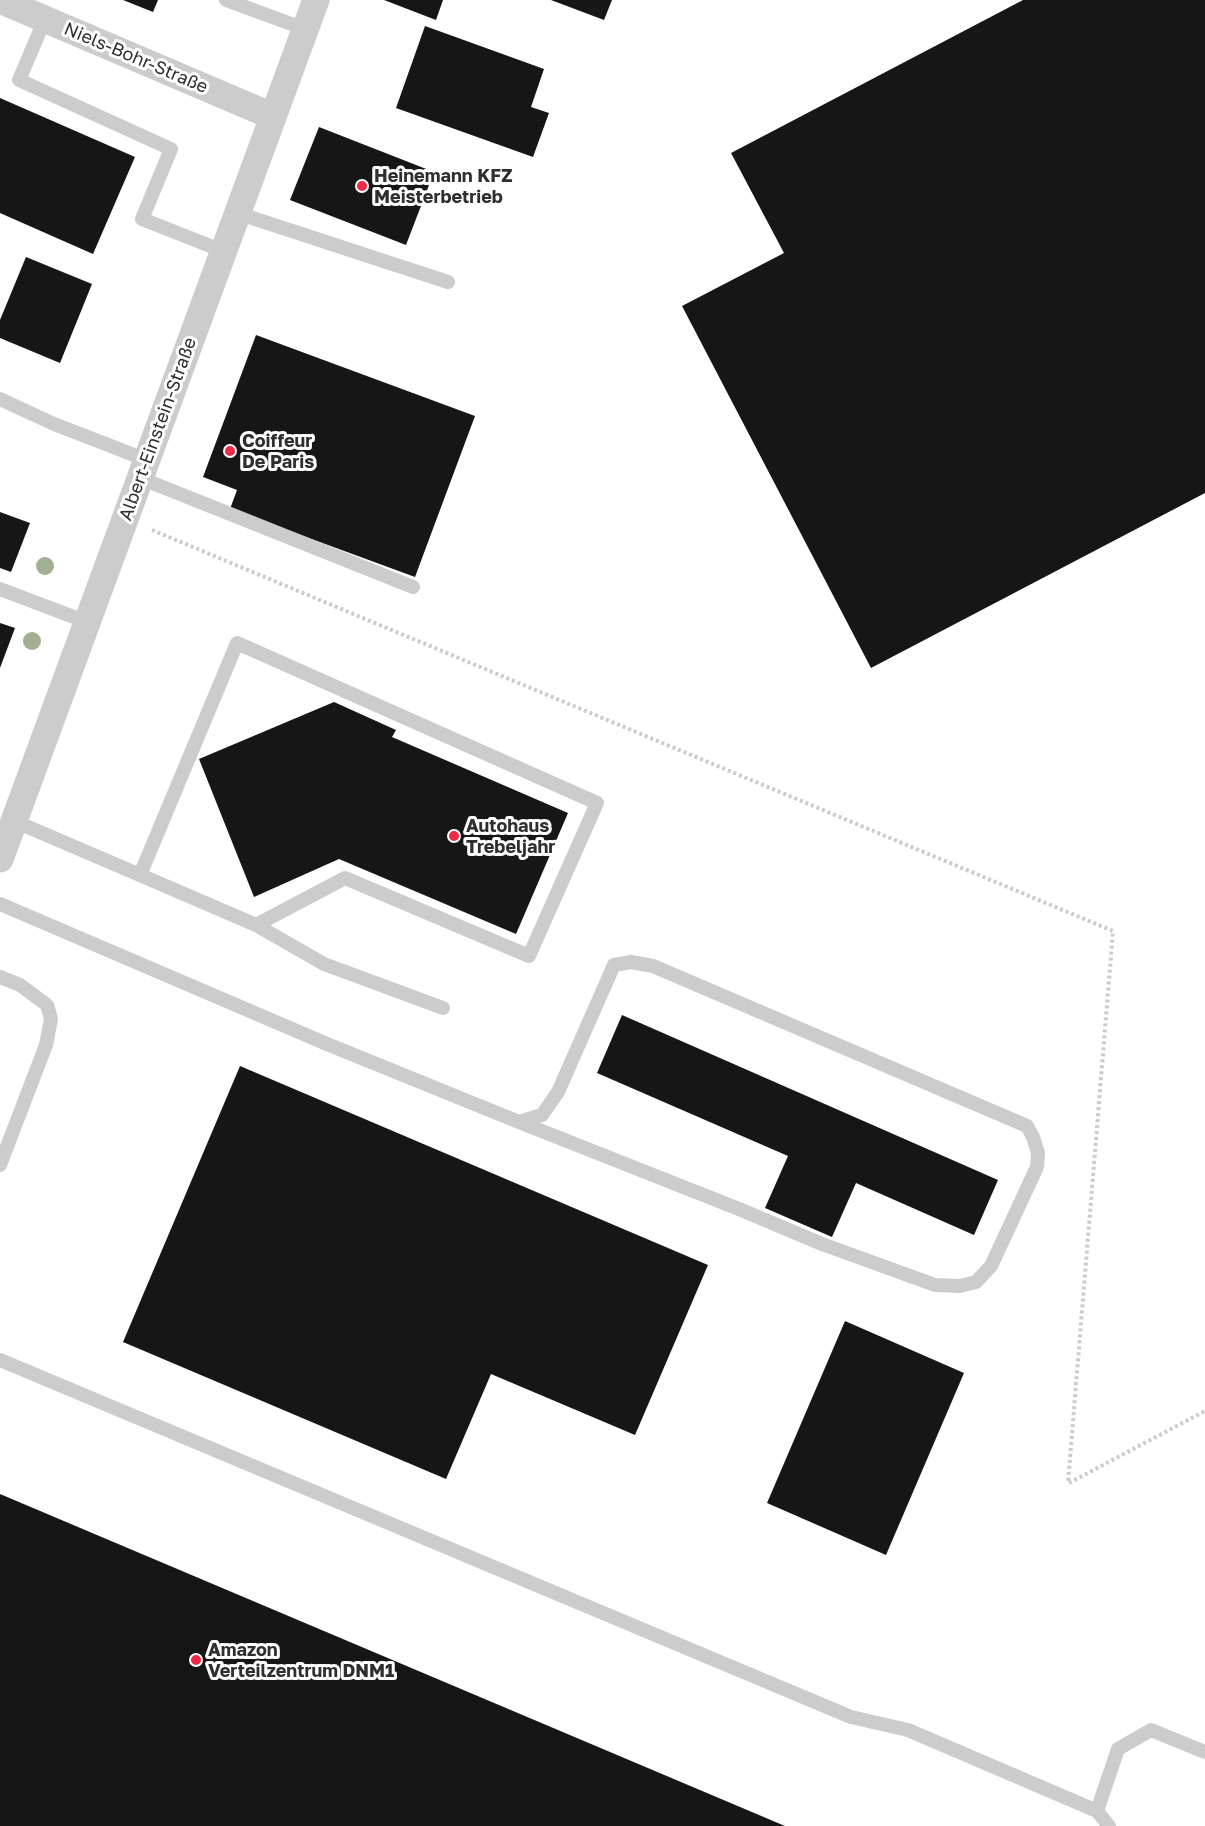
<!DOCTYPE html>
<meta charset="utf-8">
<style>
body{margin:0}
canvas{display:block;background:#fff}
</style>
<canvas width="1205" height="1826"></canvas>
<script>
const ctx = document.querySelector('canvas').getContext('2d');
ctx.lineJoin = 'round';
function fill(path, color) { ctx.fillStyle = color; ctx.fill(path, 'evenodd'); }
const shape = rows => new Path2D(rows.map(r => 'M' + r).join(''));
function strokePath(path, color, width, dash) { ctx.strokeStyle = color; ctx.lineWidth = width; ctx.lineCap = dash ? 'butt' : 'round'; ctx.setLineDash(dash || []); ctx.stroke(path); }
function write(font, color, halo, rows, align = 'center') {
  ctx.font = font + ' "Golos Text",sans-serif'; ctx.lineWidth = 6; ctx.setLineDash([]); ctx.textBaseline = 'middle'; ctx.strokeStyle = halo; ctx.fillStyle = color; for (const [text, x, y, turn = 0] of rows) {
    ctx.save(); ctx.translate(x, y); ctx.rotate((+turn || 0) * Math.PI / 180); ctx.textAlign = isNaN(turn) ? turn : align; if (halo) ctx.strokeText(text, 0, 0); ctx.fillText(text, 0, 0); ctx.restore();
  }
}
const building = shape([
 [123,0,158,0,153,12],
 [384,0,443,0,436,20],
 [551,0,612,0,604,20],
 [1023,0,1205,0,1205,493,871,668,682,306,784,253,731,153],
 [425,26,544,69,531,107,549,113,533,157,396,108],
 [0,98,135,157,93,254,0,213],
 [319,127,434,172,406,245,290,200],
 [26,257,92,284,60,363,0,338,0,320],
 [256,335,475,416,415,577,230,509,237,490,203,477],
 [0,512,30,523,11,572,0,568],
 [0,623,15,628,0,668],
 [334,702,396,730,392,737,568,813,516,934,339,859,254,897,199,759],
 [622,1015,998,1180,974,1235,856,1183,832,1237,765,1208,788,1156,597,1073],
 [240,1066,708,1265,635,1435,491,1374,446,1479,123,1342],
 [845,1321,964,1373,886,1555,767,1503],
 [0,1494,785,1826,0,1826]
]);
const path = shape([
 [152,530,1113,931,1068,1483],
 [1069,1483,1205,1411]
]);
const service = shape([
 [226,0,305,29],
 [45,19,19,80,171,149,142,219,223,251],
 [237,213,448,282],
 [0,399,54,424,147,460],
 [140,478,413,587],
 [0,589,87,622],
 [14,821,140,875,256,925,345,878,529,956,597,803,237,643,140,875],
 [0,904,327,1044,519,1122,739,1209,822,1244,935,1285,960,1286,976,1282,991,1266,1037,1167,1038,1153,1033,1137,1027,1126,653,966,631,962,614,965,558,1092,542,1115,519,1122],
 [256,925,324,964,443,1008],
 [0,977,20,985,47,1005,51,1019,46,1045,0,1165],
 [0,1360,851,1717,908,1730,1097,1811,1109,1826],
 [1097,1811,1118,1749,1151,1730,1205,1752]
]);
const minor = shape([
 [0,0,272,116],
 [0,859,316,0]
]);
const trees = [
 [45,566],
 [32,641]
];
const markers = [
 [362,186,6,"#ef2947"],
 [230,451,6,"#ef2947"],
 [454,836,6,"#ef2947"],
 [196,1660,6,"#ef2947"]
];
const streetNames = [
 ["Niels-Bohr-Straße",136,58,23],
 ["Albert-Einstein-Straße",158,429,-70]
];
const poiNames = [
 ["Heinemann KFZ",374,176],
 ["Meisterbetrieb",374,197],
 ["Coiffeur",242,441],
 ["De Paris",242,462],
 ["Autohaus",466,826],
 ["Trebeljahr",466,847],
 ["Amazon",208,1650],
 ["Verteilzentrum DNM1",208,1671]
];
fill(building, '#161616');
strokePath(path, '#ccc', 4, [3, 3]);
strokePath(service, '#ccc', 14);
strokePath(minor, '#ccc', 27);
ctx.fillStyle = '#a3af93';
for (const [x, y] of trees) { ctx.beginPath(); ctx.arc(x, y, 9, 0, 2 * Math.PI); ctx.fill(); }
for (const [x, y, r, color] of markers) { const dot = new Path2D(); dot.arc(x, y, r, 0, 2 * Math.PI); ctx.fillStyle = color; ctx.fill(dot); strokePath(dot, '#fff', 2); }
write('18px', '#2f2f2f', '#fff', streetNames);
write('bold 18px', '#2f2f2f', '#fff', poiNames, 'left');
</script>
